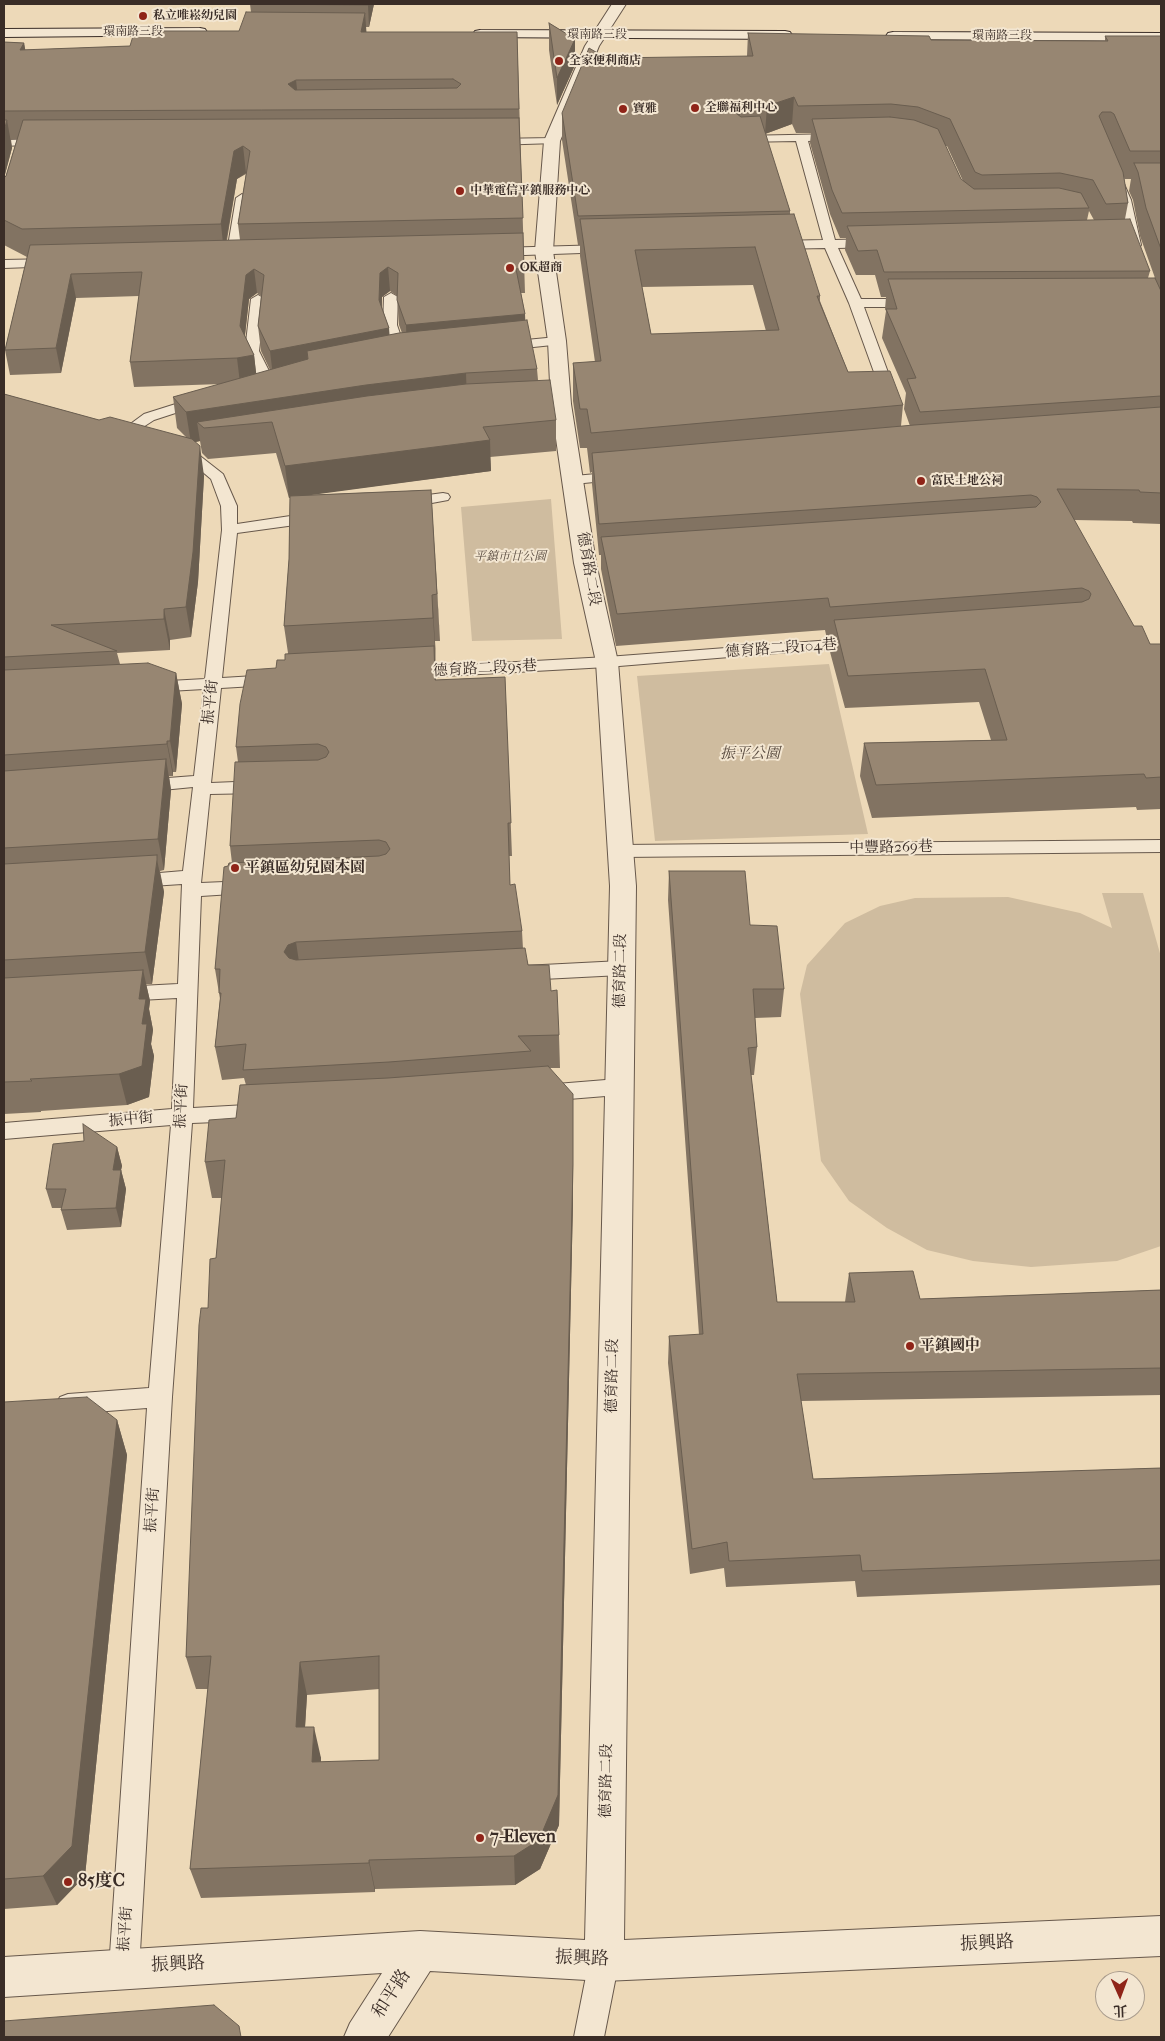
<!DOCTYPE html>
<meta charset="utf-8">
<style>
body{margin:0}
#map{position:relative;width:1165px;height:2041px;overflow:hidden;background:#edd9b8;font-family:"IM FELL French Canon","Noto Serif TC",serif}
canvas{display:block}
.frame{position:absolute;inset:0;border:5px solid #3a2d27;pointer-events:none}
.north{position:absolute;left:1095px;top:1971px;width:50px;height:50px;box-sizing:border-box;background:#f3e6d1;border:1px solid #a99c8d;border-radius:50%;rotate:178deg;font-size:14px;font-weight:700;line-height:20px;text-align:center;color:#3a2d27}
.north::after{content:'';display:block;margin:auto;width:18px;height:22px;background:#8f2418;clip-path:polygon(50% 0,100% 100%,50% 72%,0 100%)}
</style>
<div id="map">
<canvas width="1165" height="2041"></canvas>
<div class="frame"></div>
<div class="north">北</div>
</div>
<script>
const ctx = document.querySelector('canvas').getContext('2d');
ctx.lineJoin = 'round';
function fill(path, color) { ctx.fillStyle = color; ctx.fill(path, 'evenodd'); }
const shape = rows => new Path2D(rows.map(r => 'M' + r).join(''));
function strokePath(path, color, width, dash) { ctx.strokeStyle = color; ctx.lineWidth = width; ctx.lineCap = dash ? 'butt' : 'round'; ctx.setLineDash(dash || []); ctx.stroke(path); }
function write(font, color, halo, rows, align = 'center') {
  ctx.font = font + ' "IM FELL French Canon","Noto Serif TC",serif'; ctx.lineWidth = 4; ctx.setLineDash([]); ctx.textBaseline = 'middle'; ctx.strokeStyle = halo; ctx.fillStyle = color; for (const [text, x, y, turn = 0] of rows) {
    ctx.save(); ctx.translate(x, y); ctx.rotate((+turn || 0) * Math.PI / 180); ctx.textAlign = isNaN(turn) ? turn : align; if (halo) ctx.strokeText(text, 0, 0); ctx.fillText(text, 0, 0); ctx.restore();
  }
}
const green = shape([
 [551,499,562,639,472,641,461,507],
 [829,664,868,834,655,841,637,676],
 [1102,893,1143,893,1161,957,1161,1246,1117,1261,1031,1267,973,1261,927,1250,887,1228,849,1201,821,1161,800,994,807,965,845,923,880,906,915,898,1008,897,1080,913,1112,928]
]);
const service = shape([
 [837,134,843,137,841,139,808,141,835,240,873,239,879,243,873,247,838,248,861,299,912,299,919,303,912,307,864,307,897,397,890,401,883,397,849,303,825,248,777,249,771,245,777,241,823,240,796,141,741,142,735,139,741,136,837,134],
 [552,138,558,141,556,143,493,145,487,142,493,139,552,138],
 [44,139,50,142,48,144,4,146,4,140,44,139],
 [1118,180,1124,184,1131,200,1141,245,1139,248,1135,249,1129,245,1119,200,1112,184,1118,180],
 [242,194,248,198,238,258,232,262,226,258,236,198,242,194],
 [605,245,609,246,611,249,609,252,497,256,491,252,497,248,605,245],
 [53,259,59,263,58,266,4,268,4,260,53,259],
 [391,293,398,297,397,325,408,357,401,361,394,357,383,325,384,297,391,293],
 [258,295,265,299,259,351,275,383,268,387,261,383,245,351,251,299,258,295],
 [557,337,562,338,564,341,562,344,505,350,498,346,505,342,557,337],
 [201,396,208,400,206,403,154,420,137,431,127,431,125,428,144,414,201,396],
 [181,444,186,445,223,474,237,506,237,524,317,512,322,514,325,517,322,520,317,522,237,533,222,678,271,675,277,676,279,680,277,684,271,685,221,688,211,783,260,781,266,783,269,787,266,791,260,793,210,794,201,883,248,881,255,883,257,887,255,891,248,893,201,896,193,1108,264,1104,271,1106,274,1112,271,1118,264,1120,192,1123,172,1397,139,1969,134,1979,124,1984,114,1979,109,1969,147,1408,68,1414,60,1411,56,1404,60,1397,68,1394,149,1388,171,1125,4,1139,4,1123,172,1109,177,998,121,1001,114,999,111,994,114,989,121,987,178,984,182,884,136,887,129,885,127,881,129,877,136,875,183,871,193,787,142,792,136,790,133,786,136,782,142,780,194,776,204,689,151,692,145,691,143,687,145,683,151,682,205,679,222,530,221,506,211,479,174,448,176,445,181,444],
 [619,472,624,473,626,476,624,479,574,484,569,483,567,480,569,477,574,476,619,472],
 [443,493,448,494,450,497,448,500,405,508,400,506,397,503,400,500,405,498,443,493],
 [858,638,864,640,866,643,864,646,607,667,408,678,402,677,400,673,402,669,408,668,607,657,858,638],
 [1161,840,1161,852,621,857,615,855,612,851,615,847,621,845,1161,840],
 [621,961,628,963,631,968,628,973,621,975,523,980,516,978,513,973,516,968,523,966,621,961],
 [618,1079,625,1082,628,1087,625,1092,618,1095,544,1101,537,1098,534,1093,537,1088,544,1085,618,1079],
 [604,1946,614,1951,619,1961,604,2037,574,2037,589,1961,594,1951,604,1946]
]);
const minor = shape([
 [612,4,626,4,599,46,560,141,553,251,566,341,571,404,596,563,618,662,636,886,624,1940,1161,1916,1161,1956,604,1981,430,1971,388,2037,344,2037,350,2023,382,1973,4,1997,4,1957,420,1931,585,1940,610,886,596,662,574,563,551,404,548,341,535,251,544,141,585,46,612,4]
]);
const secondary = shape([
 [200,28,205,29,207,32,205,35,4,37,4,29,200,28],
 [480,30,785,31,790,32,792,35,790,38,785,39,475,37,473,34,475,31,480,30],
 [893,32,1161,33,1161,41,888,39,886,36,888,33,893,32]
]);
const wall = shape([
 [250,4,374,4,369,27,366,27,366,32,517,32,525,293,521,293,525,314,525,320,537,369,538,380,556,420,556,451,490,457,491,471,306,495,431,490,440,641,435,641,436,680,505,677,512,856,509,856,510,885,522,931,523,949,528,965,551,991,559,1035,560,1068,550,1068,573,1201,559,1825,540,1869,515,1885,375,1889,375,1892,201,1898,190,1869,208,1689,196,1689,186,1657,208,1308,216,1258,222,1198,212,1198,205,1162,236,1118,246,1085,244,1078,222,1080,215,1047,220,999,215,969,228,866,232,863,230,846,238,762,236,747,276,668,285,660,288,653,284,626,289,559,290,497,289,498,276,453,208,459,202,453,200,441,195,442,204,476,198,582,191,637,170,640,170,650,117,653,120,664,176,673,182,704,176,772,173,772,173,776,169,776,171,790,164,870,160,871,164,892,152,984,146,984,150,1001,149,1009,153,1030,151,1044,154,1056,149,1097,127,1105,41,1111,41,1112,4,1114,4,394,99,420,186,437,177,428,173,397,221,384,134,387,130,362,139,296,76,298,61,373,10,375,5,350,27,257,4,245,4,42,24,43,25,50,130,46,162,36,239,31,251,12],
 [11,139,17,139,6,176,4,178,12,148],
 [246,174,238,224,240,240,227,240,237,179],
 [390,291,397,296,399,325,402,333,389,335,389,328,382,308,382,297],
 [257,293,261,296,258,326,261,351,270,370,256,374,254,355,245,336,249,299],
 [379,1689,379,1760,321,1762,321,1758,305,1727,307,1695],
 [549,23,575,39,575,65,557,105,549,50],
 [748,33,931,40,1105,41,1105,36,1161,36,1161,524,1133,523,1132,521,1074,520,1134,626,1150,644,1161,644,1161,809,1137,810,1136,807,872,818,860,776,864,743,991,740,979,702,845,708,830,652,832,638,827,639,825,630,616,646,601,569,601,555,599,555,592,484,592,472,590,473,587,448,580,448,573,401,573,363,595,362,580,256,580,245,578,245,562,140,562,113,747,56],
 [792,124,796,133,811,133,810,143,830,214,840,238,846,238,845,250,856,275,875,275,881,297,886,297,885,309,886,311,882,338,906,393,904,409,910,426,901,426,903,405,848,372,820,301,820,296,790,214,790,211,765,134],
 [945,146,947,146,963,181,961,179],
 [1124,177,1124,179,1131,179,1129,191,1133,200,1140,236,1155,278,1148,278,1150,271,1125,219,1128,203],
 [1089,211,1094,220,1087,220],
 [753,285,766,331,651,334,642,287],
 [669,871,750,925,784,989,781,1017,755,1018,757,1047,754,1075,751,1075,777,1302,845,1302,849,1273,920,1299,1161,1290,1161,1395,801,1401,813,1479,1161,1468,1161,1585,857,1597,855,1581,726,1587,724,1568,690,1574,668,1363,669,1336,699,1335,668,900],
 [117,1147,122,1166,121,1170,126,1189,121,1227,67,1230,61,1210,62,1208,52,1208,46,1189],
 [4,1402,117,1420,127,1455,85,1876,57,1905,4,1909]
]);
const shadedWall = shape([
 [368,4,374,4,369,27,368,5],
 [365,13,367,39,361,32],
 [575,39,575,65,557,105,557,78],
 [24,43,29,69,20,50],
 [296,80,299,107,288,84],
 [794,97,792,124,765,134,767,106],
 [740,107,739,134,733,111],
 [7,120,12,148,4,178,4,131],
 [243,146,246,173,237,179,224,253,221,224,234,151],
 [388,267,390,291,382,297,381,325,379,300,380,273],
 [254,269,257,293,249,299,243,351,240,326,246,275],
 [71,274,76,298,61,373,56,348],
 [525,314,526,338,407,350,406,325],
 [389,328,391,353,307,351,309,369,273,376,270,351],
 [254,355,257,380,240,383,237,358],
 [466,373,467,403,197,422,200,441,191,443,186,412,366,385],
 [490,440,491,471,289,498,285,466],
 [200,446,204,476,198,582,191,637,186,607],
 [434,535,440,641,437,594],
 [432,595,435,641,436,664,433,618],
 [164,609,170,640,170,650,164,619],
 [434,646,436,678,437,713,435,680],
 [176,673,182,704,176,772,170,741],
 [167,741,173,772,173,776,167,744],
 [166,759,171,790,164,870,158,839],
 [157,860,164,892,152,984,145,952],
 [296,942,301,975,284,952,288,945],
 [143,970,150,1001,149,1009,153,1030,151,1044,154,1056,149,1097,127,1105,119,1074,139,999],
 [573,1094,573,1201,559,1825,540,1869,515,1885,514,1856],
 [117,1147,122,1166,121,1170,126,1189,121,1227,116,1208,113,1170],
 [117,1420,127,1455,85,1876,57,1905,43,1876],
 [300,1662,307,1695,303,1759,296,1727],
 [314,1727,321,1758,319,1793,312,1762],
 [369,1860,375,1889,375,1892,369,1863]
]);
const building = shape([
 [250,4,368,4,368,5,250,4],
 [246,12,365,13,361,32,517,32,519,109,4,111,4,42,24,43,20,50,130,46,133,36,162,36,163,31,239,31,246,12],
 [453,79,461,84,457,88,295,90,288,84,296,80,453,79],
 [549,23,575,39,557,78,549,23],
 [748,33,929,36,931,40,1108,41,1105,36,1161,36,1161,151,1130,151,1114,114,1111,112,1102,112,1099,116,1123,172,1128,203,1106,204,1093,180,1060,173,982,175,975,172,950,119,918,107,891,104,798,106,794,97,767,106,740,107,733,111,741,117,760,116,790,211,578,216,562,113,589,48,606,58,753,56,748,33],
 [890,117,914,120,938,129,961,179,974,189,1059,188,1081,193,1089,208,842,213,832,190,812,119,890,117],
 [519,118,523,218,238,224,250,151,243,146,234,151,221,224,22,229,4,220,4,178,6,176,23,120,519,118],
 [4,120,7,120,4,131,4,120],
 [1134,163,1161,163,1161,249,1146,208,1138,172,1134,163],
 [794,214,820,296,817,296,848,372,890,371,903,405,591,433,587,409,580,409,573,363,601,361,580,219,794,214],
 [755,247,779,330,651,334,635,250,755,247],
 [1130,219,1150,271,884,272,877,250,858,251,847,226,1130,219],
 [523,233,524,268,516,269,525,314,406,325,397,300,398,273,388,267,380,273,379,300,389,328,270,351,258,326,264,275,254,269,246,275,240,326,254,355,237,358,130,362,142,272,71,274,56,348,5,350,30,245,523,233],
 [1155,278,1161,291,1161,396,920,412,907,379,916,378,886,309,897,309,888,279,1155,278],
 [527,320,537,369,466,373,366,385,186,412,173,397,308,359,307,351,399,333,527,320],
 [550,380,556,420,483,427,490,440,285,466,272,422,204,428,197,422,367,396,466,384,550,380],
 [4,394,99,420,110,417,192,439,200,446,193,552,186,607,164,609,164,619,51,625,117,651,4,657,4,394],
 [1161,407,1161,493,1140,492,1139,490,1057,489,1134,626,1142,626,1150,644,1161,644,1161,777,1146,778,1144,774,876,785,864,743,1007,740,985,669,848,676,834,620,1082,602,1089,599,1091,594,1089,591,1082,588,830,607,828,598,617,614,601,537,1036,507,1041,502,1037,497,1031,495,599,524,592,453,914,425,1161,407],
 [431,490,437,594,432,595,433,618,284,626,289,559,290,496,431,490],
 [434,646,435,680,505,677,511,823,508,823,510,885,515,884,522,931,296,942,288,945,284,952,289,958,296,960,525,948,528,965,549,965,551,991,557,990,559,1035,518,1036,531,1051,389,1062,243,1070,246,1044,215,1047,221,993,219,993,220,969,215,969,224,867,228,866,229,863,379,856,386,854,390,849,386,842,379,840,230,846,235,762,318,760,326,757,329,752,326,747,318,744,236,747,240,704,247,670,276,668,277,660,285,660,285,654,434,646],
 [148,663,176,673,170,741,167,741,167,744,4,755,4,670,148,663],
 [166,759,158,839,4,848,4,771,166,759],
 [157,855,157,860,145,952,4,960,4,864,157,855],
 [669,871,745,871,750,925,777,926,784,989,753,989,757,1047,748,1048,777,1302,855,1302,849,1273,913,1271,920,1299,1161,1290,1161,1368,797,1374,813,1479,1161,1468,1161,1560,862,1571,860,1555,729,1561,727,1542,692,1549,669,1336,703,1334,669,871],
 [143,970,139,999,146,999,142,1024,147,1024,142,1066,119,1074,30,1079,32,1081,4,1082,4,978,143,970],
 [548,1066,573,1094,573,1165,558,1795,539,1840,514,1856,369,1860,369,1863,190,1869,211,1656,186,1657,199,1325,201,1308,208,1308,210,1259,216,1258,225,1160,205,1162,209,1120,236,1118,240,1085,388,1078,548,1066],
 [379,1656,379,1760,312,1762,314,1727,296,1727,300,1662,379,1656],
 [83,1124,117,1147,113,1170,121,1170,116,1208,61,1210,66,1189,46,1189,53,1144,84,1141,83,1124],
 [87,1397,117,1420,72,1846,43,1876,4,1879,4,1402,87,1397],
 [214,2005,239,2026,241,2037,4,2037,4,2021,214,2005]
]);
const markers = [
 [143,16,5,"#8f2418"],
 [559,61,5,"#8f2418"],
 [695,108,5,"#8f2418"],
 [623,109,5,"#8f2418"],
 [460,191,5,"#8f2418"],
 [510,268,5,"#8f2418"],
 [921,481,5,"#8f2418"],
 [235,868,5,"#8f2418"],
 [910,1346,5,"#8f2418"],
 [480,1838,5,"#8f2418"],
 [68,1882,5,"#8f2418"]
];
const farPoinames = [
 ["私立唯崧幼兒園",153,16],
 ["全家便利商店",569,61],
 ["全聯福利中心",705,108],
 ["寶雅",633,109],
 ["中華電信平鎮服務中心",470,191],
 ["OK超商",520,268],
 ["富民土地公祠",931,481]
];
const farStreetnames = [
 ["環南路三段",133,32],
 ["環南路三段",597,35],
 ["環南路三段",1002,36]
];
const farParknames = [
 ["平鎮市廿公園",510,557]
];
const streetNames = [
 ["德育路二段",588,569,80],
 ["德育路二段104巷",781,649,-4],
 ["德育路二段95巷",485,669,-3],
 ["振平街",211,702,-84],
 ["中豐路269巷",891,848,-1],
 ["德育路二段",621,971,-89],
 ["振平街",182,1106,-87],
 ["振中街",131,1120,-5],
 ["德育路二段",613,1376,-89],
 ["振平街",153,1510,-86],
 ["德育路二段",607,1781,-89],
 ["振平街",126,1929,-86]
];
const parkNames = [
 ["振平公園",750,754]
];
const poiNames = [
 ["平鎮區幼兒園本園",245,868],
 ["平鎮國中",920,1346]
];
const nearPoinames = [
 ["7-Eleven",490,1838],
 ["85度C",78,1882]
];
const nearStreetnames = [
 ["振興路",987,1944,-3],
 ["振興路",582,1959,2],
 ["振興路",178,1965,-3],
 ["和平路",392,1994,-57]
];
fill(green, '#cfbc9f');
strokePath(service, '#67584b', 2);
strokePath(minor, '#67584b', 2);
strokePath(secondary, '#3a2d27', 2);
fill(service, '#f3e6d1');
fill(minor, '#f3e6d1');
fill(secondary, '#f3e6d1');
fill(wall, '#827362');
fill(shadedWall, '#6a5e50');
fill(building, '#978672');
strokePath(building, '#6a5e50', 1);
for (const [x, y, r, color] of markers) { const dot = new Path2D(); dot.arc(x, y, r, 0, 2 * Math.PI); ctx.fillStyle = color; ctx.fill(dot); strokePath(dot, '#f3e6d1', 2); }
write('bold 12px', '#3a2d27', '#f3e6d1', farPoinames, 'left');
write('12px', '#3a2d27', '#f3e6d1', farStreetnames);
write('italic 12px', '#584a3f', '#f3e6d1', farParknames);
write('15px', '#3a2d27', '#f3e6d1', streetNames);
write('italic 15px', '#584a3f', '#f3e6d1', parkNames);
write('bold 15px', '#3a2d27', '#f3e6d1', poiNames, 'left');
write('bold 18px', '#3a2d27', '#f3e6d1', nearPoinames, 'left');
write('18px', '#3a2d27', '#f3e6d1', nearStreetnames);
</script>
